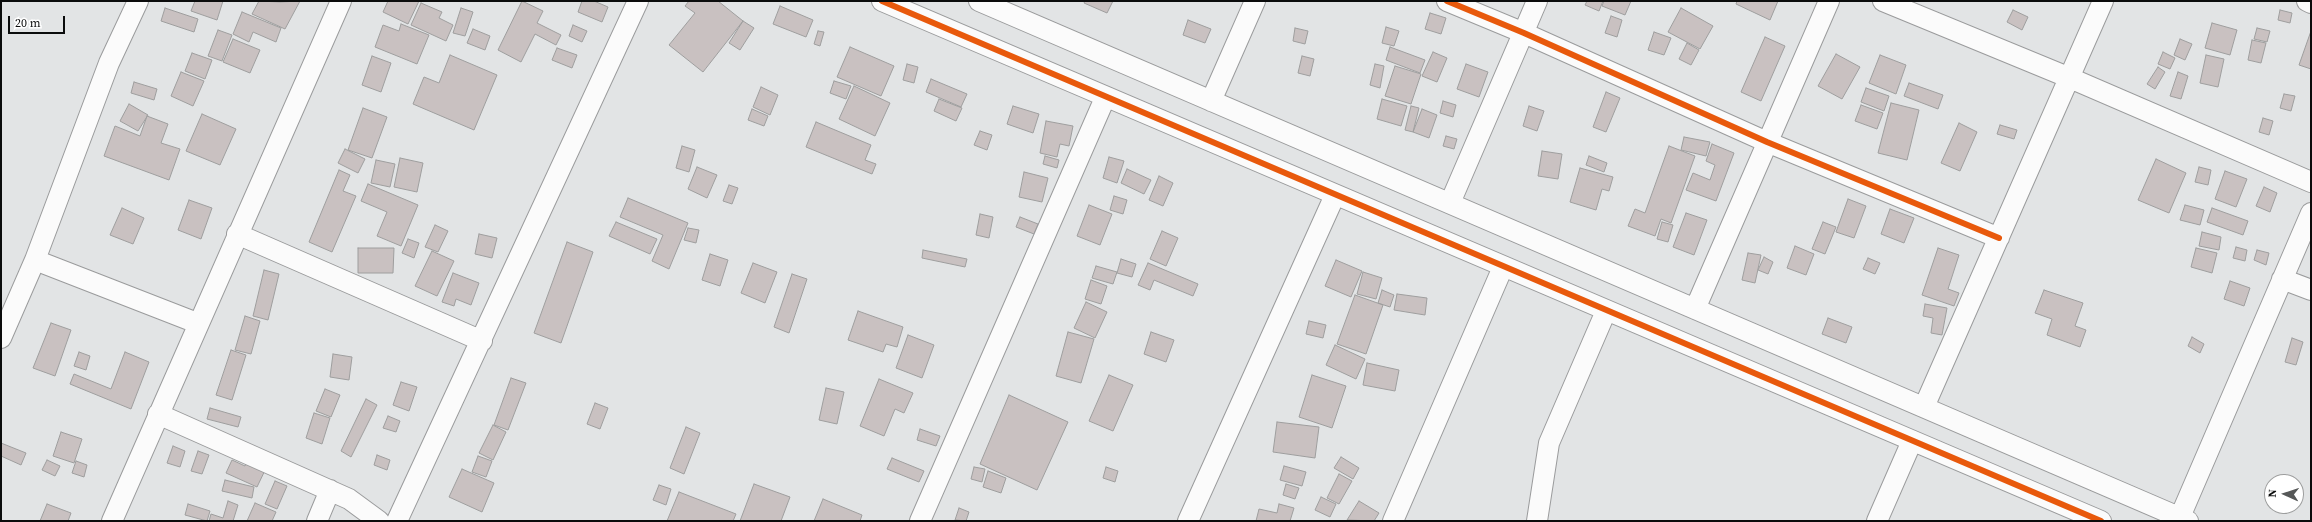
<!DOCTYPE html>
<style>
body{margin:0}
#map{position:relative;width:2312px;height:522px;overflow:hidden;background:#e2e4e5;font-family:"Source Serif 4",serif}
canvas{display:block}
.frame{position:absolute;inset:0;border:2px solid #0b0c0c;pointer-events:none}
.north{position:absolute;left:2264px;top:474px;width:40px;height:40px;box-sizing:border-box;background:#fff;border:1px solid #9d9e9e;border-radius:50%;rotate:273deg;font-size:11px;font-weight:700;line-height:16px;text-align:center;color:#0b0c0c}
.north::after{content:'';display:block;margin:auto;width:14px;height:18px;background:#565858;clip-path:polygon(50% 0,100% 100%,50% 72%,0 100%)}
.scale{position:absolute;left:8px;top:16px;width:57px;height:18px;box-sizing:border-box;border:2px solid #0b0c0c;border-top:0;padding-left:5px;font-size:12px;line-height:14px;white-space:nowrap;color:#0b0c0c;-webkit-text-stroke:3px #fff;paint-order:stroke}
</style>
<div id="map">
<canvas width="2312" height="522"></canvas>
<div class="frame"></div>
<div class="north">N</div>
<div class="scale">20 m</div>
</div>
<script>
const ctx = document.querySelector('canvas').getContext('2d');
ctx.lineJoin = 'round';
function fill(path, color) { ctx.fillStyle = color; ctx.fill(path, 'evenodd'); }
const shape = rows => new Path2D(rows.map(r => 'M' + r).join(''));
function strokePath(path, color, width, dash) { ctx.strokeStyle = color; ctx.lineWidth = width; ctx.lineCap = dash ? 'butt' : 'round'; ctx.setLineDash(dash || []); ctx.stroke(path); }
const building = shape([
 [195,1,223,1,217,20,191,11,195,1],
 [259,1,280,2,300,1,285,29,252,14,259,1],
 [388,1,419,1,408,24,383,12,388,1],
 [522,1,543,11,537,23,561,35,556,45,535,34,521,62,498,50,522,1],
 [582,1,594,1,608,7,602,22,578,12,582,1],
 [689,1,718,1,743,21,703,72,669,45,695,13,685,6,689,1],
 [1085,1,1113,1,1107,13,1084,3,1085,1],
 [1587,1,1603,1,1599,11,1585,5,1587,1],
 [1604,1,1631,1,1625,15,1602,6,1604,1],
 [1737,1,1778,1,1770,20,1736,4,1737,1],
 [421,3,442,12,439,18,453,25,446,41,411,25,421,3],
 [780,6,813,20,806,37,773,24,780,6],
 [165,8,198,19,194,32,161,21,165,8],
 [461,8,473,12,465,36,453,33,461,8],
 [1681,8,1713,26,1700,49,1668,32,1681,8],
 [2013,10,2028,17,2022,30,2007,22,2013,10],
 [2280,10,2292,13,2290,23,2278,20,2280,10],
 [242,12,281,28,276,42,253,32,249,42,233,34,242,12],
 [1430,13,1446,18,1441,34,1425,29,1430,13],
 [1611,16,1622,20,1617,37,1605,33,1611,16],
 [1188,20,1211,29,1205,43,1183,35,1188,20],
 [743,21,754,28,740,50,729,43,743,21],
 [2212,23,2237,30,2230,55,2205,48,2212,23],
 [401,24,429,35,417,64,375,47,383,25,399,31,401,24],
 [573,25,587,31,582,42,569,36,573,25],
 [1386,27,1399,31,1394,46,1382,43,1386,27],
 [1295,28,1308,31,1305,44,1293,41,1295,28],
 [2257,28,2270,31,2267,42,2254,39,2257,28],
 [473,29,490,36,485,50,467,43,473,29],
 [218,30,232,35,222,61,208,56,218,30],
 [818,31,824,32,820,46,814,44,818,31],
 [2311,31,2311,69,2299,65,2311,31],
 [1654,32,1671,38,1664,55,1648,50,1654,32],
 [1765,37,1785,46,1761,101,1741,92,1765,37],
 [233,39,260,50,250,73,223,62,233,39],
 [2180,39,2192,44,2185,60,2174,55,2180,39],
 [2252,40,2266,43,2261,63,2248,60,2252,40],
 [1687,43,1699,50,1691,65,1679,59,1687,43],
 [850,47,894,66,881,96,837,77,850,47],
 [1390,47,1425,60,1420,73,1386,60,1390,47],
 [557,48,577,55,572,68,552,60,557,48],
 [1433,52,1447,58,1437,82,1422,76,1433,52],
 [2163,52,2175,58,2170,69,2158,64,2163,52],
 [192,53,212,60,205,79,185,71,192,53],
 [1836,54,1860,67,1842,99,1818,86,1836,54],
 [450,55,497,75,474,130,413,104,424,77,439,83,450,55],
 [1880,55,1906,65,1896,94,1869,83,1880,55],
 [2206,55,2224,59,2218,87,2200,83,2206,55],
 [372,56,391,63,381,92,362,85,372,56],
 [1302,56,1314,59,1310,76,1298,73,1302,56],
 [907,64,918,67,914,83,903,80,907,64],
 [1375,64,1384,66,1380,88,1370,85,1375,64],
 [1466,64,1488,72,1479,97,1457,89,1466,64],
 [1395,66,1421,74,1411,104,1385,96,1395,66],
 [2158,67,2165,72,2155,89,2147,84,2158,67],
 [181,72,204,81,193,106,171,96,181,72],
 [2178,72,2188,76,2181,99,2170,96,2178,72],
 [931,79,967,94,961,107,926,92,931,79],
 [834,81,851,86,846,99,830,93,834,81],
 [134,82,157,89,154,100,131,93,134,82],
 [1909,83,1943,95,1938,109,1904,96,1909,83],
 [854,86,890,103,875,136,839,119,854,86],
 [761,87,778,95,770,115,753,107,761,87],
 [1866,88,1889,96,1884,111,1861,102,1866,88],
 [1606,92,1620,98,1606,132,1593,127,1606,92],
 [2284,94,2295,96,2291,111,2280,108,2284,94],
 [939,99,962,108,956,121,934,111,939,99],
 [1382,99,1407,106,1401,126,1377,119,1382,99],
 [1443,101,1456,105,1453,117,1440,113,1443,101],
 [1891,103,1919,110,1907,160,1878,153,1891,103],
 [129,104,148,115,138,131,120,121,129,104],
 [1861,105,1883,113,1877,129,1855,121,1861,105],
 [1013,106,1039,114,1033,133,1007,124,1013,106],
 [1411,106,1419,108,1413,132,1405,130,1411,106],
 [1529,106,1544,111,1537,131,1523,126,1529,106],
 [363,108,387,117,372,158,348,150,363,108],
 [752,109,768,116,764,126,748,120,752,109],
 [1422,109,1437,115,1429,138,1413,132,1422,109],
 [202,114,236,129,220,165,186,151,202,114],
 [147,116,168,124,161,143,180,149,169,180,104,156,115,126,140,136,147,116],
 [2263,118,2273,121,2269,135,2259,132,2263,118],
 [1046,121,1073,126,1069,146,1060,144,1057,157,1040,153,1046,121],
 [816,122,871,145,865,160,876,164,872,174,806,147,816,122],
 [1959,123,1977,132,1960,171,1941,163,1959,123],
 [2000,125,2017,130,2014,139,1997,134,2000,125],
 [980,131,992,135,987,150,974,145,980,131],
 [1446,136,1457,139,1454,149,1443,146,1446,136],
 [1684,137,1710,142,1706,156,1681,150,1684,137],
 [1712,144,1734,153,1716,201,1686,190,1693,173,1710,180,1715,165,1706,161,1712,144],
 [682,146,695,150,689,172,676,168,682,146],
 [1669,146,1695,156,1671,223,1661,219,1655,236,1628,226,1635,209,1645,213,1669,146],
 [345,149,365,159,358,173,338,163,345,149],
 [1542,151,1562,154,1558,179,1538,176,1542,151],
 [1045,156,1059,160,1057,168,1043,164,1045,156],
 [1589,156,1607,163,1604,172,1586,165,1589,156],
 [1109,157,1124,161,1117,183,1103,178,1109,157],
 [400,158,423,163,417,192,394,187,400,158],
 [2156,159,2186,173,2169,213,2138,200,2156,159],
 [376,160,395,164,390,187,371,183,376,160],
 [697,167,717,175,707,198,688,189,697,167],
 [2199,167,2211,170,2208,185,2195,182,2199,167],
 [1580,168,1613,177,1609,191,1602,189,1596,210,1570,202,1580,168],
 [1127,169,1151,180,1144,194,1121,183,1127,169],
 [339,170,350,175,343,191,356,196,332,252,309,242,339,170],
 [2225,171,2247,179,2236,207,2215,199,2225,171],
 [1024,172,1048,178,1042,202,1019,197,1024,172],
 [1159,176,1173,183,1163,206,1149,200,1159,176],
 [368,184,418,205,401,246,377,236,387,212,361,201,368,184],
 [729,185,738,188,732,204,723,201,729,185],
 [2264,187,2277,193,2270,212,2256,206,2264,187],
 [1114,196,1127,200,1123,214,1110,210,1114,196],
 [628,198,688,223,669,269,652,261,663,235,620,217,628,198],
 [1848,199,1866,206,1854,238,1836,232,1848,199],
 [189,200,212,208,201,239,178,230,189,200],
 [1089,205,1112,214,1100,245,1077,236,1089,205],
 [2185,205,2204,210,2200,225,2180,220,2185,205],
 [122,208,144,218,133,244,110,235,122,208],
 [2212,208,2248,221,2243,235,2207,222,2212,208],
 [1890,209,1914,218,1904,243,1881,234,1890,209],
 [1686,213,1707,220,1694,255,1673,247,1686,213],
 [980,214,993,217,989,238,976,235,980,214],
 [1020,217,1038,224,1034,234,1016,227,1020,217],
 [616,222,657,239,650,254,609,236,616,222],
 [1662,222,1673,225,1668,242,1657,239,1662,222],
 [1823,222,1836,227,1825,254,1812,249,1823,222],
 [435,225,448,231,438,252,425,247,435,225],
 [688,228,699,230,696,243,684,240,688,228],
 [1162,231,1178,238,1166,266,1150,259,1162,231],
 [2202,232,2221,237,2219,250,2199,246,2202,232],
 [479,234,497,238,492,258,475,254,479,234],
 [408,239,419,243,414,258,402,253,408,239],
 [567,242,593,252,561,343,534,333,567,242],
 [1795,246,1814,254,1806,275,1787,268,1795,246],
 [2236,247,2247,250,2245,261,2233,258,2236,247],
 [358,248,394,248,393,273,358,273,358,248],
 [1938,248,1959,255,1948,289,1959,293,1954,306,1922,295,1938,248],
 [2196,248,2217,253,2212,273,2191,267,2196,248],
 [923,250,967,259,965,267,922,258,923,250],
 [2257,250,2269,253,2266,265,2254,260,2257,250],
 [432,251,454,261,437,296,415,286,432,251],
 [1748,253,1761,255,1755,283,1742,280,1748,253],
 [710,254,728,260,720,286,702,280,710,254],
 [1764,257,1773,262,1768,274,1758,270,1764,257],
 [1868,258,1880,263,1875,274,1863,269,1868,258],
 [1121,259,1136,264,1132,277,1117,273,1121,259],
 [1336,260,1362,271,1351,297,1325,286,1336,260],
 [753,263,777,272,765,303,741,293,753,263],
 [1148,263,1198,284,1193,296,1154,280,1150,290,1138,285,1148,263],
 [1096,266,1117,272,1113,284,1092,278,1096,266],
 [264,270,279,274,268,320,253,316,264,270],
 [1363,272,1382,278,1376,299,1357,294,1363,272],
 [453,273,479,283,471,305,456,299,454,306,442,302,453,273],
 [792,274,807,279,789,333,774,327,792,274],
 [1091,280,1107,286,1101,304,1085,299,1091,280],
 [2230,281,2250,288,2244,306,2224,299,2230,281],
 [1382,290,1394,295,1390,307,1378,303,1382,290],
 [2044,290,2083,303,2075,326,2086,330,2080,347,2047,335,2052,319,2035,313,2044,290],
 [1397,294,1427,298,1425,315,1394,310,1397,294],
 [1355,295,1383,305,1366,354,1337,344,1355,295],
 [1086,302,1107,312,1095,338,1074,328,1086,302],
 [1925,304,1947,308,1942,335,1931,333,1933,318,1923,316,1925,304],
 [858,311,903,327,897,347,886,344,883,352,848,340,858,311],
 [245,316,260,321,251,354,235,350,245,316],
 [1828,318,1852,327,1846,343,1822,334,1828,318],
 [1309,321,1326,325,1323,338,1306,334,1309,321],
 [51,323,71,330,55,376,33,368,51,323],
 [1068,332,1094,339,1081,383,1056,376,1068,332],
 [1151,332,1174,340,1166,362,1144,354,1151,332],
 [908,335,934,345,922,378,896,368,908,335],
 [2192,337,2204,344,2200,353,2188,346,2192,337],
 [2292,338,2303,342,2296,365,2285,362,2292,338],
 [1335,345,1365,359,1356,379,1326,365,1335,345],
 [231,350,246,355,232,400,216,395,231,350],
 [79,352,90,356,86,370,74,366,79,352],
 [125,352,149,362,131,409,70,384,74,374,111,389,125,352],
 [333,354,352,357,349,380,330,377,333,354],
 [1367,363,1399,370,1395,391,1363,385,1367,363],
 [1109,375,1133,385,1113,431,1089,421,1109,375],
 [1312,375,1346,386,1332,428,1299,417,1312,375],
 [511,378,526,383,508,430,494,425,511,378],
 [879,379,913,393,904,413,895,409,884,436,860,426,879,379],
 [401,382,417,387,409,411,393,405,401,382],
 [826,388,844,392,837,424,819,420,826,388],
 [325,389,340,395,331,417,316,411,325,389],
 [1009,395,1068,422,1037,490,980,464,1009,395],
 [366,399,377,405,351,457,341,451,366,399],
 [595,403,608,408,600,429,587,424,595,403],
 [210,408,241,417,238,427,207,419,210,408],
 [314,413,330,418,322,444,306,438,314,413],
 [388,416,400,421,396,432,383,428,388,416],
 [1277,422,1319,427,1315,458,1273,452,1277,422],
 [493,425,506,432,493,460,479,453,493,425],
 [686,427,700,433,684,474,670,468,686,427],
 [920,429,940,436,936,446,917,440,920,429],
 [61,432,82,439,74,463,53,456,61,432],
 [1,443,26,453,21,465,1,456,1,443],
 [173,446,185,451,180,467,167,463,173,446],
 [198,451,209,455,202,474,191,471,198,451],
 [377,455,390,460,387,470,374,465,377,455],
 [249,456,268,464,257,487,226,473,232,460,245,466,249,456],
 [478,456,492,461,486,477,472,472,478,456],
 [1341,457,1359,468,1353,479,1334,468,1341,457],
 [892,458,924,471,919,482,887,469,892,458],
 [47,460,60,466,55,476,42,470,47,460],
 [76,461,87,465,84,477,72,473,76,461],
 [1284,466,1306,472,1302,486,1280,480,1284,466],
 [974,467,985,469,982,482,971,479,974,467],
 [1106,467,1118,471,1115,482,1103,478,1106,467],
 [462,469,494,483,482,512,449,497,462,469],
 [988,471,1006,478,1001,493,983,487,988,471],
 [1339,474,1352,481,1339,504,1327,498,1339,474],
 [225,480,254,487,252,498,222,491,225,480],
 [275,481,287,486,277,509,265,504,275,481],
 [754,484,790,497,781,521,740,521,754,484],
 [1286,484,1299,488,1295,499,1283,495,1286,484],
 [659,485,671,489,666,505,653,500,659,485],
 [679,492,736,514,733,521,667,521,679,492],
 [1321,497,1336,504,1330,517,1315,510,1321,497],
 [823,499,862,515,860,521,814,521,823,499],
 [228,501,238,505,233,521,209,521,211,514,223,518,228,501],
 [1359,501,1379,513,1374,521,1347,520,1359,501],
 [255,503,276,512,272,521,247,521,255,503],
 [47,504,71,513,68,521,40,521,47,504],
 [188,504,210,511,207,521,185,515,188,504],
 [1279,504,1294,508,1290,521,1256,521,1259,509,1277,513,1279,504],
 [959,508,969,512,966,521,955,520,959,508]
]);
const minor = shape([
 [882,1,2101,521],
 [979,1,2188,521],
 [1447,1,1524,33,1767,142,1999,238],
 [1883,1,2070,78,2311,182],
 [2307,1,2311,3],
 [1211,101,1255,1],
 [1450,203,1537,1],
 [237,234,482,341],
 [35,260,197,323],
 [2282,279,2311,290],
 [1695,309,1829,1],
 [1,338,35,260,109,63,138,1],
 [1924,407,2103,1],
 [158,414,349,499,379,521],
 [2180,517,2311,213],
 [112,521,341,1],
 [317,521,330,490],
 [397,521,638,1],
 [920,521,1105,98],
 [1188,521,1335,195],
 [1393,521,1503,267],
 [1537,521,1549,443,1606,311],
 [1877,521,1912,441]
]);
const cycleway = shape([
 [882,1,2101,521],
 [1447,1,1524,33,1767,142,1999,238]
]);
fill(building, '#c9c1c1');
strokePath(building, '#9e9e9e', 1);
strokePath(minor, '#9a9b9c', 22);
strokePath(minor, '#fbfbfb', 20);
strokePath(cycleway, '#e8590c', 6);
</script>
